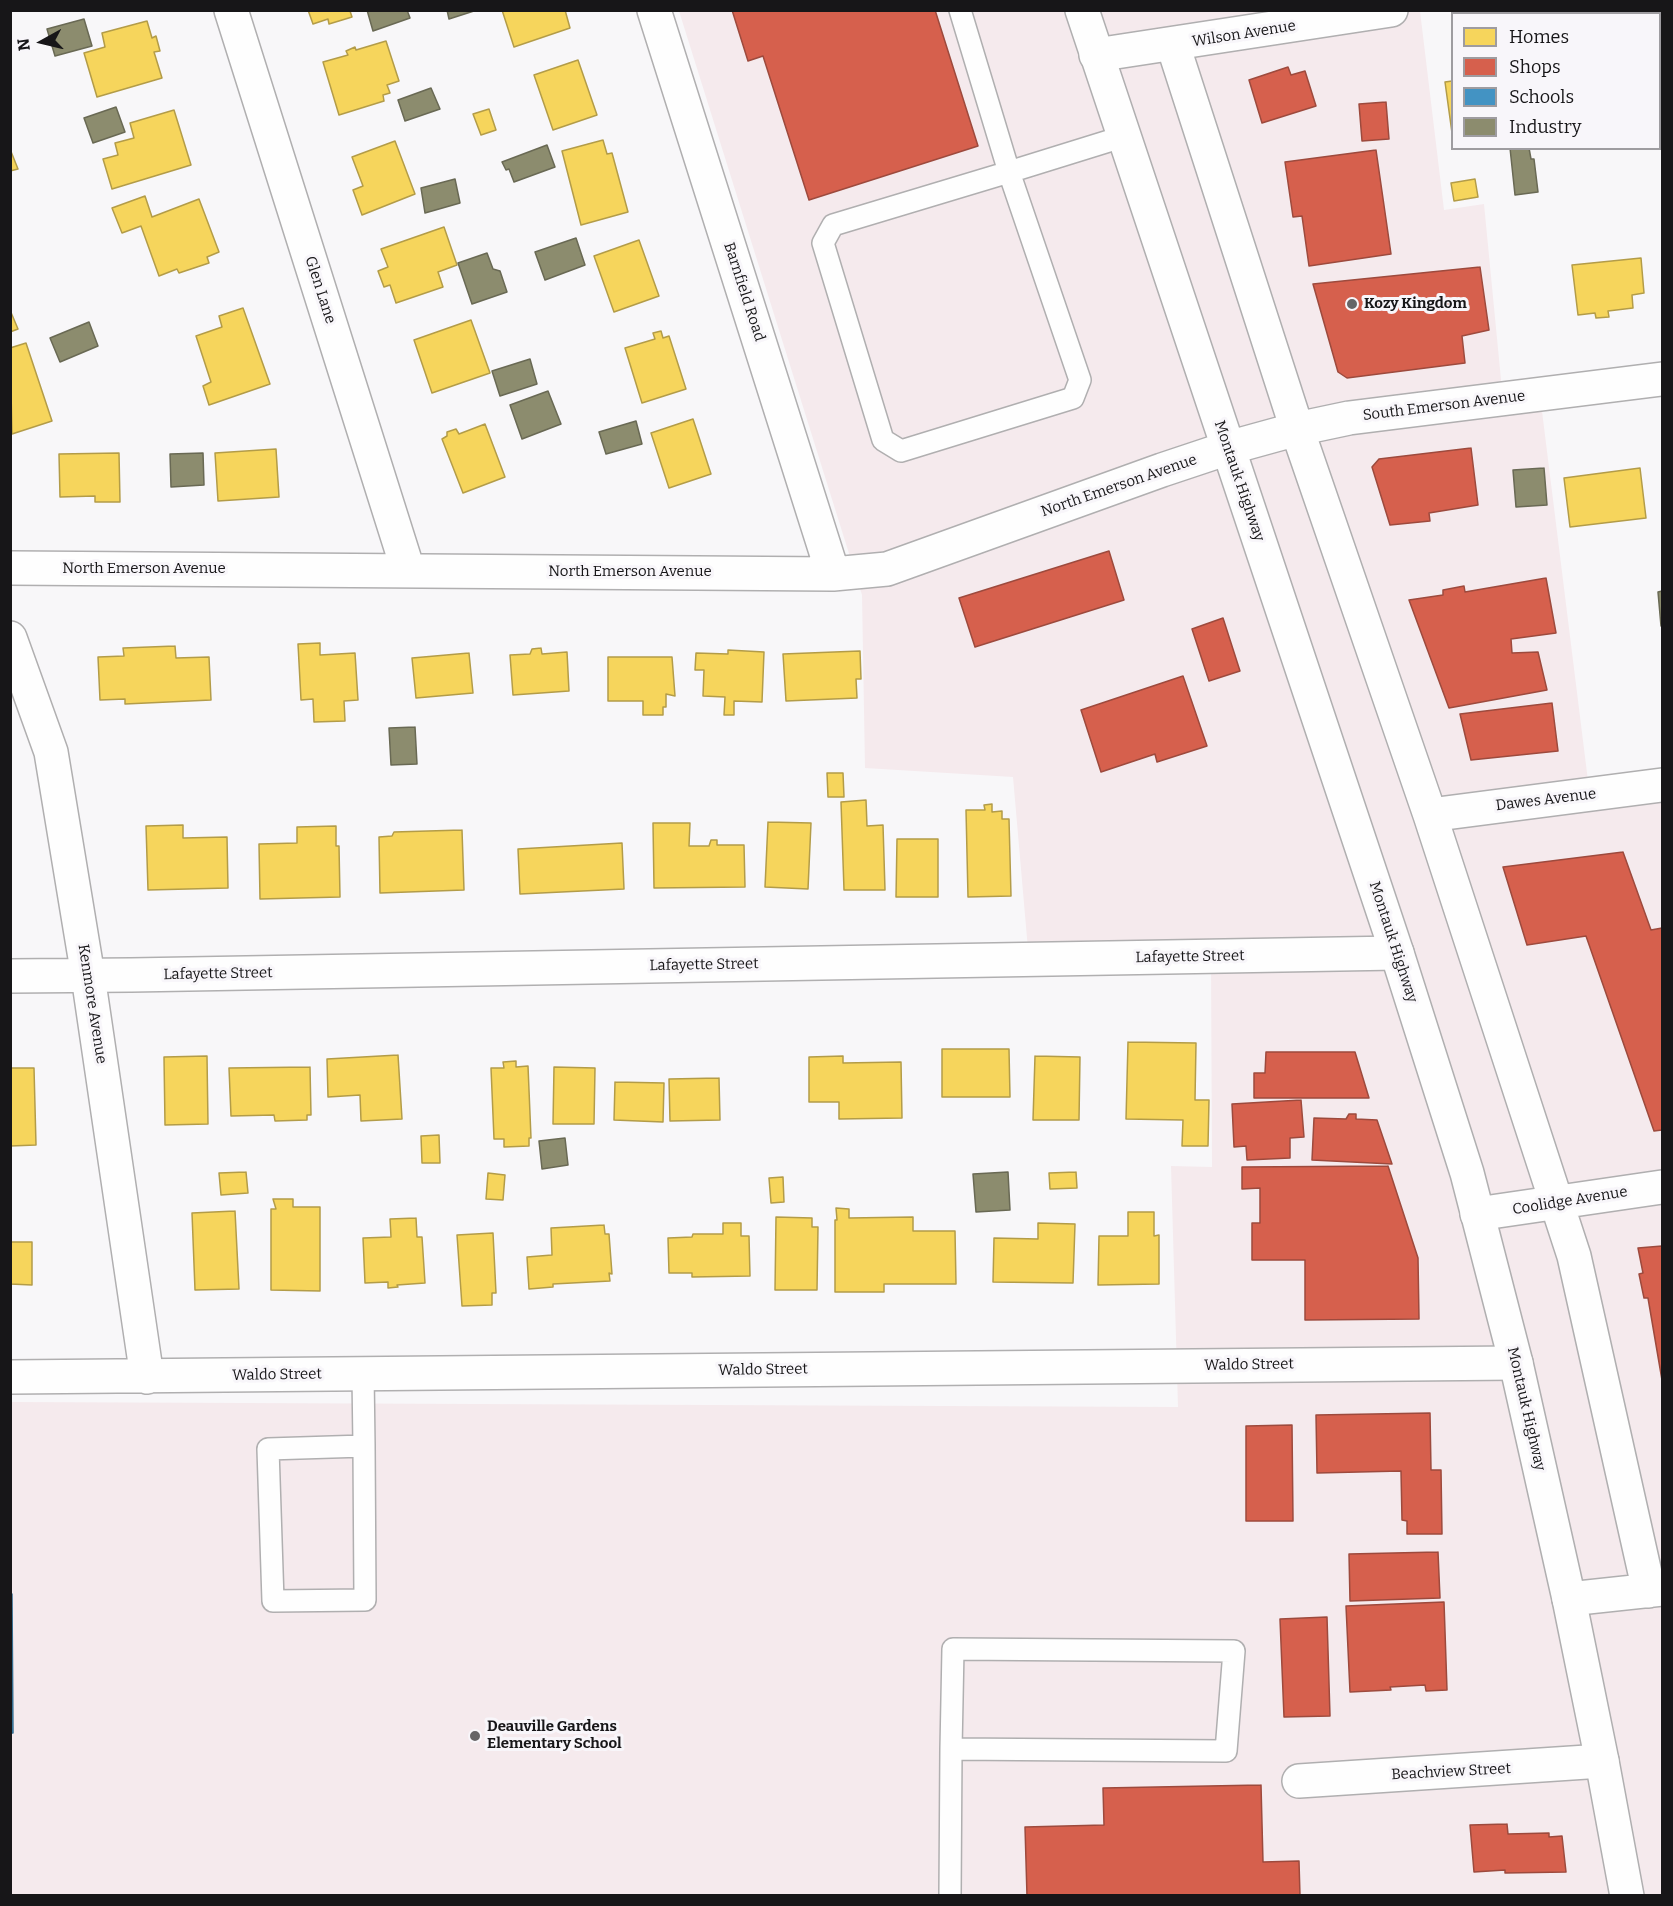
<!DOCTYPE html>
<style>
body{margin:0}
#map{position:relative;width:1673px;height:1906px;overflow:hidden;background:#f8f7f9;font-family:Bitter,serif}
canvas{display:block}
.frame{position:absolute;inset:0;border:12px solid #171618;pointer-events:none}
.legend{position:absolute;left:1451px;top:12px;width:210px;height:138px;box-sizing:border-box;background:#f8f6fa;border:2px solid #9e9ca0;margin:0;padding:8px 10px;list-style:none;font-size:18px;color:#171618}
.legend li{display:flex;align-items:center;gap:12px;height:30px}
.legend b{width:30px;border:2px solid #9e9ca0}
.north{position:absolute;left:12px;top:12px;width:60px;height:60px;-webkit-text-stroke:4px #f8f6fa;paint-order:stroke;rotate:262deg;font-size:16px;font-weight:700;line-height:24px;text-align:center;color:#171618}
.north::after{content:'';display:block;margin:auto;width:21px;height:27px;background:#171618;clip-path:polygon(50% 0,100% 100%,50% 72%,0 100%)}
</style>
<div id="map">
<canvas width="1673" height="1906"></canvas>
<div class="frame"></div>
<ul class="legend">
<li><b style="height:16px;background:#f6d55c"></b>Homes</li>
<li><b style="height:16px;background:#d6604d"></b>Shops</li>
<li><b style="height:16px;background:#4393c3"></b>Schools</li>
<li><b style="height:16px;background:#8c8c6e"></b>Industry</li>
</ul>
<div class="north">N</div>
</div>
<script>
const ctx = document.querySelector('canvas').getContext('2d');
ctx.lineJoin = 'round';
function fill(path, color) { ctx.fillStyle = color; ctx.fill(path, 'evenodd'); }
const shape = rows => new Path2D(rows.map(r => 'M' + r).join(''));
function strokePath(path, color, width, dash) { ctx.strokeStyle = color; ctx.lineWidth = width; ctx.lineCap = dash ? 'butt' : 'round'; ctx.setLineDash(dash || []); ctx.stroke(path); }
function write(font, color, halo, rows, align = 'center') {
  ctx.font = font + ' Bitter,serif'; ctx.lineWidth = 6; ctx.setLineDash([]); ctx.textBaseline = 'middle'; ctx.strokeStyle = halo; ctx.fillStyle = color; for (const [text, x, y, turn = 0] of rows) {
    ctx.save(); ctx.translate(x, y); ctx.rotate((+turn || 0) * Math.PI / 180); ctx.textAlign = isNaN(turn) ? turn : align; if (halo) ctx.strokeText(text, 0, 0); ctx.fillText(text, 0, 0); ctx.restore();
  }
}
const commercial = shape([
 [1261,10,1261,14,1297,10,1420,11,1444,210,1484,204,1502,390,1539,387,1588,781,1662,772,1662,1895,11,1896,11,1402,1178,1407,1171,1166,1212,1167,1211,962,1029,961,1013,777,865,768,862,595,679,11]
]);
const homes = shape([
 [308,10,352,10,350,11,352,17,329,24,328,19,313,24,308,10],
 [502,10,565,10,570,28,514,47,502,10],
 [147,21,152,38,156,36,160,51,154,52,162,78,97,97,84,53,105,47,102,33,147,21],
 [386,41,399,81,387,85,390,93,383,95,384,101,339,115,323,62,348,55,346,51,355,47,356,50,386,41],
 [578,60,597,115,553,130,534,75,578,60],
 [1452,81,1452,133,1445,82,1452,81],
 [489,109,496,130,481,135,473,114,489,109],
 [174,110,191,165,112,189,103,159,118,155,115,143,134,138,130,123,174,110],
 [603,140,607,154,612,153,628,212,581,225,562,151,603,140],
 [395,141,415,194,362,215,353,190,363,186,352,157,395,141],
 [10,149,18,169,10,171,10,149],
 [1475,179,1478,197,1454,201,1451,183,1475,179],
 [145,196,152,217,199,199,219,252,207,257,209,263,179,273,177,269,159,276,141,226,122,233,112,208,145,196],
 [444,227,457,265,438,272,443,287,396,303,390,285,384,287,378,271,388,267,381,249,444,227],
 [639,240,659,296,614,312,594,256,639,240],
 [1641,258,1644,293,1632,295,1633,308,1608,311,1609,317,1596,318,1595,313,1578,315,1572,265,1641,258],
 [243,308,270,384,209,405,203,386,211,382,196,336,222,327,219,316,243,308],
 [10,310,18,329,10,332,10,310],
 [471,320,490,373,432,393,414,340,471,320],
 [661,331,663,338,669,336,686,389,642,403,625,348,655,339,653,333,661,331],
 [26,343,52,421,12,434,10,348,26,343],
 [693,419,711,474,669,488,651,433,693,419],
 [485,424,505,477,463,493,442,439,447,436,447,432,456,429,459,434,485,424],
 [276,449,279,497,218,501,215,453,276,449],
 [119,453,120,502,95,502,95,496,60,497,59,454,119,453],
 [1640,468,1646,518,1570,527,1564,478,1640,468],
 [320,643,320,655,355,653,358,700,344,701,345,721,314,722,313,699,301,700,298,644,320,643],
 [175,646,176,658,209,657,211,700,125,704,125,699,100,700,98,657,124,656,123,648,175,646],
 [541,648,542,654,567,652,569,691,513,695,510,655,530,654,532,649,541,648],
 [728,650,764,652,762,702,734,701,734,715,724,715,725,697,703,696,704,670,695,670,696,653,728,654,728,650],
 [860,651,861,679,856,679,857,698,786,701,783,654,860,651],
 [469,653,473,693,416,698,412,658,469,653],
 [608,657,672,657,675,696,666,694,666,707,663,707,663,715,643,715,643,701,608,701,608,657],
 [827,773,843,773,844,797,828,797,827,773],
 [866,800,867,826,883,825,885,890,844,890,841,802,866,800],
 [992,804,992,812,1002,811,1002,819,1009,819,1011,896,968,897,966,810,985,810,984,805,992,804],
 [768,822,811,823,808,889,765,887,768,822],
 [653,823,690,823,689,846,709,846,711,840,717,840,717,845,744,845,745,887,654,888,653,823],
 [183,825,183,838,227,837,228,888,148,890,146,826,183,825],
 [336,826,336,846,339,846,340,897,260,899,259,844,297,843,297,827,336,826],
 [462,830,464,890,380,893,379,837,392,836,394,832,462,830],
 [897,839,938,839,938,897,896,897,897,839],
 [622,843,624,889,520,894,518,849,622,843],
 [1128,1042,1196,1043,1195,1100,1209,1100,1208,1146,1182,1146,1183,1120,1126,1119,1128,1042],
 [942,1049,1009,1049,1010,1097,942,1097,942,1049],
 [398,1055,402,1119,361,1121,360,1095,328,1097,327,1059,398,1055],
 [207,1056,208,1124,165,1125,164,1057,207,1056],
 [843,1056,843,1063,901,1062,902,1118,839,1119,839,1102,809,1102,809,1057,843,1056],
 [1035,1056,1080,1057,1079,1120,1033,1120,1035,1056],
 [516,1061,516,1067,528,1066,531,1138,529,1138,529,1146,504,1147,504,1139,494,1139,491,1068,504,1068,503,1062,516,1061],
 [310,1067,311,1115,307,1115,307,1120,275,1121,274,1115,231,1116,229,1068,310,1067],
 [554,1067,595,1068,594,1124,553,1124,554,1067],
 [10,1068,34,1068,36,1145,10,1146,10,1068],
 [719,1078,720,1120,670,1121,669,1079,719,1078],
 [615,1082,664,1083,663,1122,614,1120,615,1082],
 [439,1135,440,1163,422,1163,421,1136,439,1135],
 [246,1172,248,1193,221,1195,219,1173,246,1172],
 [1076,1172,1077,1188,1050,1189,1049,1173,1076,1172],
 [488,1173,505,1175,503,1200,486,1199,488,1173],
 [783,1177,784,1202,771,1203,769,1178,783,1177],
 [273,1199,293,1199,293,1207,320,1207,320,1291,271,1290,271,1209,276,1209,273,1199],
 [836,1208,849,1209,849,1218,913,1217,913,1231,955,1231,956,1284,884,1284,884,1292,835,1292,835,1220,837,1220,836,1208],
 [235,1211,239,1289,195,1290,192,1213,235,1211],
 [1128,1212,1154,1212,1154,1236,1159,1235,1159,1284,1098,1285,1099,1236,1128,1236,1128,1212],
 [776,1217,812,1218,812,1227,818,1227,817,1290,775,1290,776,1217],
 [416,1218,417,1237,422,1237,425,1283,397,1285,398,1287,388,1288,388,1282,365,1283,363,1238,391,1237,390,1219,416,1218],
 [723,1223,741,1223,741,1236,749,1236,750,1276,692,1277,692,1273,669,1273,668,1238,692,1237,693,1234,723,1234,723,1223],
 [1038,1223,1075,1224,1073,1283,993,1282,994,1238,1038,1239,1038,1223],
 [604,1225,605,1234,609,1234,612,1274,609,1273,610,1281,553,1284,553,1287,529,1289,527,1257,552,1255,551,1228,604,1225],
 [493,1233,496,1293,492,1293,492,1305,462,1306,457,1235,493,1233],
 [10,1242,32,1242,32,1285,10,1284,10,1242]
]);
const shops = shape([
 [732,10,935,10,978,146,809,200,763,56,748,61,732,10],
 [1288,67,1291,75,1305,71,1316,106,1262,123,1249,80,1288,67],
 [1386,102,1389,139,1362,141,1359,104,1386,102],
 [1376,150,1391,254,1309,266,1302,216,1293,217,1285,162,1376,150],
 [1480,267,1489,330,1462,336,1465,363,1347,378,1338,372,1313,284,1480,267],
 [1471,448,1478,505,1429,513,1430,521,1390,525,1372,467,1379,459,1471,448],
 [1109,551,1124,600,975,647,959,598,1109,551],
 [1546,578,1556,633,1511,639,1512,653,1538,652,1547,690,1449,708,1409,600,1443,595,1443,590,1464,586,1465,592,1546,578],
 [1223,618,1240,671,1209,681,1192,629,1223,618],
 [1183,676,1207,746,1157,762,1155,754,1101,772,1081,710,1183,676],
 [1552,703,1558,751,1471,760,1460,714,1552,703],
 [1623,852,1651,930,1662,928,1662,1130,1654,1131,1586,936,1527,945,1503,867,1623,852],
 [1266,1052,1355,1052,1369,1098,1254,1098,1254,1073,1265,1073,1266,1052],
 [1301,1100,1304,1137,1290,1138,1290,1158,1247,1160,1246,1146,1234,1147,1232,1104,1301,1100],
 [1349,1114,1356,1114,1356,1119,1377,1120,1392,1164,1312,1160,1314,1118,1346,1119,1349,1114],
 [1388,1166,1418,1258,1419,1319,1305,1320,1305,1260,1252,1260,1252,1223,1260,1223,1260,1188,1242,1189,1242,1167,1388,1166],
 [1662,1246,1662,1380,1648,1298,1644,1298,1639,1274,1643,1273,1638,1248,1662,1246],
 [1430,1413,1431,1470,1441,1470,1442,1534,1407,1534,1407,1521,1402,1520,1401,1471,1317,1473,1316,1415,1430,1413],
 [1292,1425,1293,1521,1246,1521,1246,1426,1292,1425],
 [1438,1552,1440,1598,1350,1601,1349,1554,1438,1552],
 [1444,1602,1447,1690,1426,1691,1425,1685,1390,1687,1391,1690,1350,1692,1346,1606,1444,1602],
 [1327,1617,1330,1716,1284,1717,1280,1619,1327,1617],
 [1261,1785,1263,1862,1299,1861,1300,1896,1027,1896,1025,1827,1104,1825,1103,1788,1261,1785],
 [1507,1824,1508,1834,1549,1833,1549,1837,1562,1836,1566,1872,1505,1873,1505,1870,1474,1872,1470,1825,1507,1824]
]);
const schools = shape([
 [10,1594,12,1594,13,1733,10,1733,10,1594]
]);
const industry = shape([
 [367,10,407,10,410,18,373,31,367,10],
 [447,10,477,10,449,19,447,10],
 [84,19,92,46,55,56,47,29,84,19],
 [431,88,440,109,405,121,398,100,431,88],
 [116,107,125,132,93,143,84,118,116,107],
 [547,145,555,167,514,182,509,169,506,170,502,162,547,145],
 [1510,148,1529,148,1531,159,1534,159,1538,192,1515,195,1510,148],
 [455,179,460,203,425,213,421,188,455,179],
 [576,238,585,265,545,280,535,252,576,238],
 [487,253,493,269,500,271,507,292,472,304,458,263,487,253],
 [89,322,98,346,60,362,50,338,89,322],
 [530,359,537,384,500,396,492,371,530,359],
 [548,391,561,424,522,439,510,405,548,391],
 [636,421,642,444,606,454,599,432,636,421],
 [203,453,204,485,171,487,170,454,203,453],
 [1544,468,1547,505,1516,507,1513,470,1544,468],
 [1662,591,1662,625,1661,626,1658,592,1662,591],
 [415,727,417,764,391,765,389,728,415,727],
 [565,1138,568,1165,542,1169,539,1141,565,1138],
 [1008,1172,1010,1210,976,1212,973,1174,1008,1172]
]);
const service = shape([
 [960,10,1009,172,833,225,823,243,883,440,901,451,1073,398,1080,380,1009,172,1125,136],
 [363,1374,364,1446,365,1600,273,1601,268,1449,364,1446],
 [950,1896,951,1749,953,1649,1234,1651,1226,1751,951,1749]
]);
const minor = shape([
 [231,10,408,570],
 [654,10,833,574],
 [1173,45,1297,429,1430,815,1574,1256,1649,1591],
 [1096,55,1391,10],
 [10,568,833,574,887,569,1162,470,1228,448,1297,429,1349,418,1662,379],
 [10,638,51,752,88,976,147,1377],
 [1430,815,1662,785],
 [10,976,131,975,1397,953],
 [1477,1214,1662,1187],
 [10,1377,1516,1363],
 [1569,1599,1662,1589],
 [1299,1781,1602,1761]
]);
const primary = shape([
 [1082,10,1397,953,1467,1173,1516,1363,1569,1599,1602,1761,1627,1896]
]);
const markers = [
 [1352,304,6,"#666567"],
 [475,1736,6,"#666567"]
];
const streetNames = [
 ["Wilson Avenue",1244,34,-9],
 ["Glen Lane",320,290,72],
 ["Barnfield Road",744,292,72],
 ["South Emerson Avenue",1444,406,-7],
 ["Montauk Highway",1239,481,71],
 ["North Emerson Avenue",1119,486,-19],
 ["North Emerson Avenue",144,569],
 ["North Emerson Avenue",630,572],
 ["Dawes Avenue",1546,800,-7],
 ["Montauk Highway",1393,942,72],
 ["Lafayette Street",1190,957,-1],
 ["Lafayette Street",704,965,-1],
 ["Lafayette Street",218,974,-1],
 ["Kenmore Avenue",92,1004,81],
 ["Coolidge Avenue",1570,1201,-9],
 ["Waldo Street",1249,1365,-1],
 ["Waldo Street",763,1370,-1],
 ["Waldo Street",277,1375,-1],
 ["Montauk Highway",1526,1409,77],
 ["Beachview Street",1451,1772,-3]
];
const poiNames = [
 ["Kozy Kingdom",1364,304],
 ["Deauville Gardens",487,1727],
 ["Elementary School",487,1744]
];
fill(commercial, '#f5eaed');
fill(homes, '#f6d55c');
strokePath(homes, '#b39c48', 1.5);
fill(shops, '#d6604d');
strokePath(shops, '#9d4a3d', 1.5);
fill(schools, '#4393c3');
strokePath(schools, '#366e90', 1.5);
fill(industry, '#8c8c6e');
strokePath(industry, '#696954', 1.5);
strokePath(service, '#b0afb0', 24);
strokePath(minor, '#b0afb0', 36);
strokePath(primary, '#b0afb0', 36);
strokePath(service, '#fefefe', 21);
strokePath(minor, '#fefefe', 33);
strokePath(primary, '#fefefe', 33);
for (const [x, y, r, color] of markers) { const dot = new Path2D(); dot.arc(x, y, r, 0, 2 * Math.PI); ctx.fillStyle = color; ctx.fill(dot); strokePath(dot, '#f8f6fa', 2); }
write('15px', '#171618', '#f8f6fa', streetNames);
write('bold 15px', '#171618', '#f8f6fa', poiNames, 'left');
</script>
